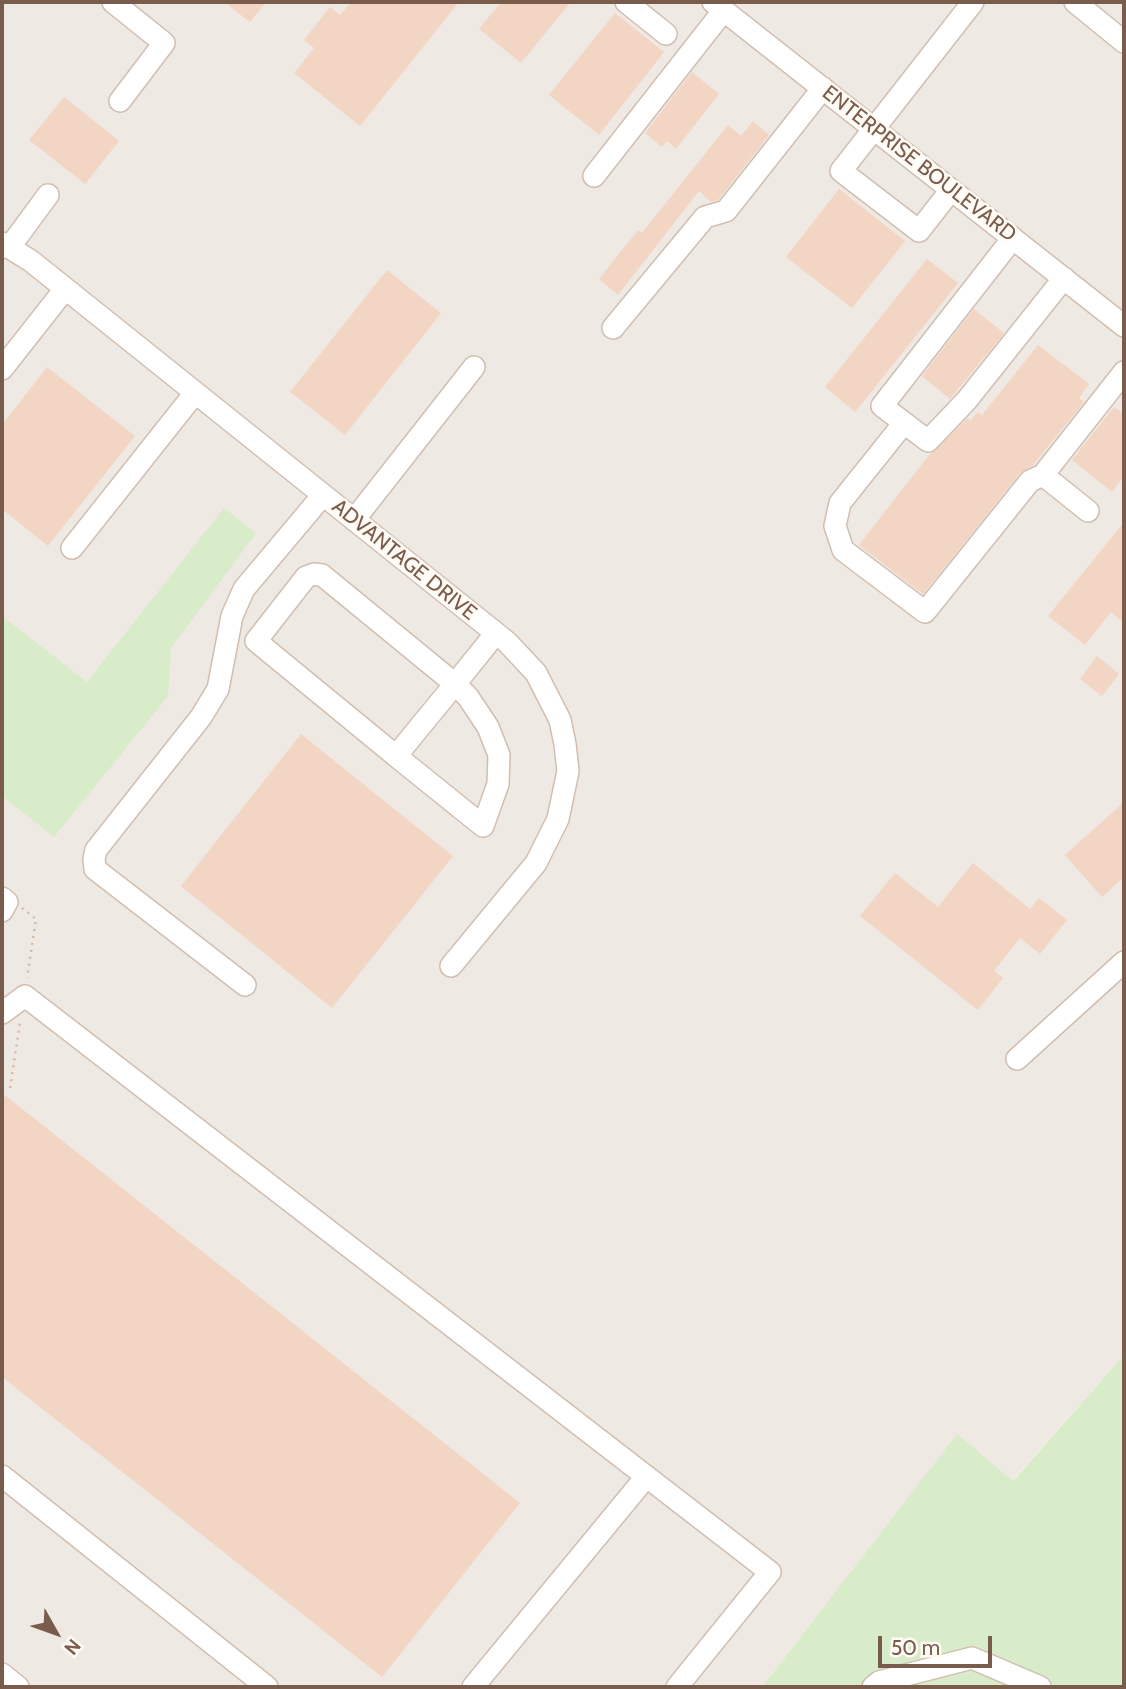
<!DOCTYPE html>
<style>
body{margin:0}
#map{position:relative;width:1126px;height:1689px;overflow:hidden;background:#fdf6ec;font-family:Cabin,sans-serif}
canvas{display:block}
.frame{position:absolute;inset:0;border:4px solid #7a5c4d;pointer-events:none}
.north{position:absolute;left:21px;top:1598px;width:70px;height:70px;-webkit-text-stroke:5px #fffaf3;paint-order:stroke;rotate:130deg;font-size:19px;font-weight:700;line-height:28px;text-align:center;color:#7a5c4d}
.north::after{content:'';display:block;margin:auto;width:24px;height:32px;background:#7a5c4d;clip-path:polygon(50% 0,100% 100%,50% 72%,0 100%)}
.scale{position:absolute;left:878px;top:1636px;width:114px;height:32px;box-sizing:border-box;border:4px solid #7a5c4d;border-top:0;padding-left:9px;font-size:21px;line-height:24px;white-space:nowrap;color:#7a5c4d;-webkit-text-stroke:5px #fffaf3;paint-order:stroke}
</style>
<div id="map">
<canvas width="1126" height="1689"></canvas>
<div class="frame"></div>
<div class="north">N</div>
<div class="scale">50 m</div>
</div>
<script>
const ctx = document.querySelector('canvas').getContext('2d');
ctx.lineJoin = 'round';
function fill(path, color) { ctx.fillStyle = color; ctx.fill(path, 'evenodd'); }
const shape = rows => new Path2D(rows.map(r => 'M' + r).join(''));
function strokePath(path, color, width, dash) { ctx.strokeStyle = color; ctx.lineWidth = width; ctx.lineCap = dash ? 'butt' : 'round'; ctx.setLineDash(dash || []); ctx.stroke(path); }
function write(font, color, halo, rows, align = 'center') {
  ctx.font = font + ' Cabin,sans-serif'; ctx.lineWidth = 5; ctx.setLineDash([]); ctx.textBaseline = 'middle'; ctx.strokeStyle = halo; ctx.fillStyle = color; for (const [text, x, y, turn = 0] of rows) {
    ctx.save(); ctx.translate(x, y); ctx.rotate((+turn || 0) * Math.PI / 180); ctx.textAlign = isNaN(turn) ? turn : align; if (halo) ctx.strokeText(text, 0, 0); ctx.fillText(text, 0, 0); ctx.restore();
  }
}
const industrial = shape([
 [2,2,1124,2,1124,1355,1012,1481,957,1435,762,1687,2,1687]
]);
const green = shape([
 [224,508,256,533,171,648,168,696,54,837,2,796,2,616,87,682],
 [1124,1355,1124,1687,762,1687,957,1434,1013,1481]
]);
const building = shape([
 [224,2,266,2,250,22],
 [351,2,459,2,360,126,294,73,314,48,304,40,330,7,340,15],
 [501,2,571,2,521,63,479,29],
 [615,13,664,52,599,135,549,95],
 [692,72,719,94,676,149,667,141,662,147,645,133],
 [64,97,119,141,85,184,29,140],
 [753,121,769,135,718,200,711,202,699,191,618,295,599,279,638,230,642,233,728,125,741,136],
 [839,189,905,241,852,308,786,257],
 [927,259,958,283,855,412,825,387],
 [387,270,441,313,345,435,290,392],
 [974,309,1004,333,950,399,922,376],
 [1038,345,1089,384,1079,398,1084,402,1033,465,1020,473,923,594,859,545,930,454,968,418,970,421,978,412,982,415],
 [47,367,135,436,48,546,2,509,2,425],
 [1114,407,1124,414,1124,476,1112,492,1072,460],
 [1124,522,1124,623,1111,612,1085,645,1048,616],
 [1097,656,1119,674,1102,696,1080,679],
 [301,734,453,856,332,1008,181,886],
 [1124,802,1124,877,1102,897,1065,855],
 [973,863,1030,909,1039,898,1067,920,1040,954,1020,938,994,971,1003,978,978,1010,860,916,895,873,938,907],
 [2,1093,520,1503,382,1677,2,1377]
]);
const path = shape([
 [22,908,36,919,27,978],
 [10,1088,20,1023]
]);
const minor = shape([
 [113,2,164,43,120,101],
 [626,2,666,34],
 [713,2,1124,326],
 [1075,2,1124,42],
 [594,176,724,10],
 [951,190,919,231,841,171,973,2],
 [1013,238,882,406,928,441,967,400,1064,278],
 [2,243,31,261,507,642,536,673,560,720,565,744,568,771,558,819,536,863,451,966],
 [9,248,48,195],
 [613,328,705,217,726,211,823,88],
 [2,369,65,289],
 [904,423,840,503,835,526,843,550,925,612,1030,481,1043,475,1088,511],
 [1043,475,1124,372],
 [354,520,474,367],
 [72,548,195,393],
 [396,756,256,641,306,577,314,574,322,575,455,684,468,697,488,727,499,755,498,784,483,826,396,756,423,723,455,684,496,633],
 [2,898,7,902,2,911],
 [245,985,95,869,94,859,96,850,201,717,218,689,232,616,244,589,323,495],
 [2,1013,25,996,770,1572,677,1687],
 [1017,1059,1124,962],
 [2,1476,267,1687],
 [2,1674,18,1687],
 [473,1687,646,1477],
 [873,1687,879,1682,972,1658,1040,1687]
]);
const streetNames = [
 ["ENTERPRISE BOULEVARD",919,164,38],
 ["ADVANTAGE DRIVE",404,560,39]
];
fill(industrial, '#efe9e4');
fill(green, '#d8ecc9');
fill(building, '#f3d5c3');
strokePath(minor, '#d1beb0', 24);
strokePath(path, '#d9b8a5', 2.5, [2, 5]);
strokePath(minor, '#fff', 21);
write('21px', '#7a5c4d', '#fffaf3', streetNames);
</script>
